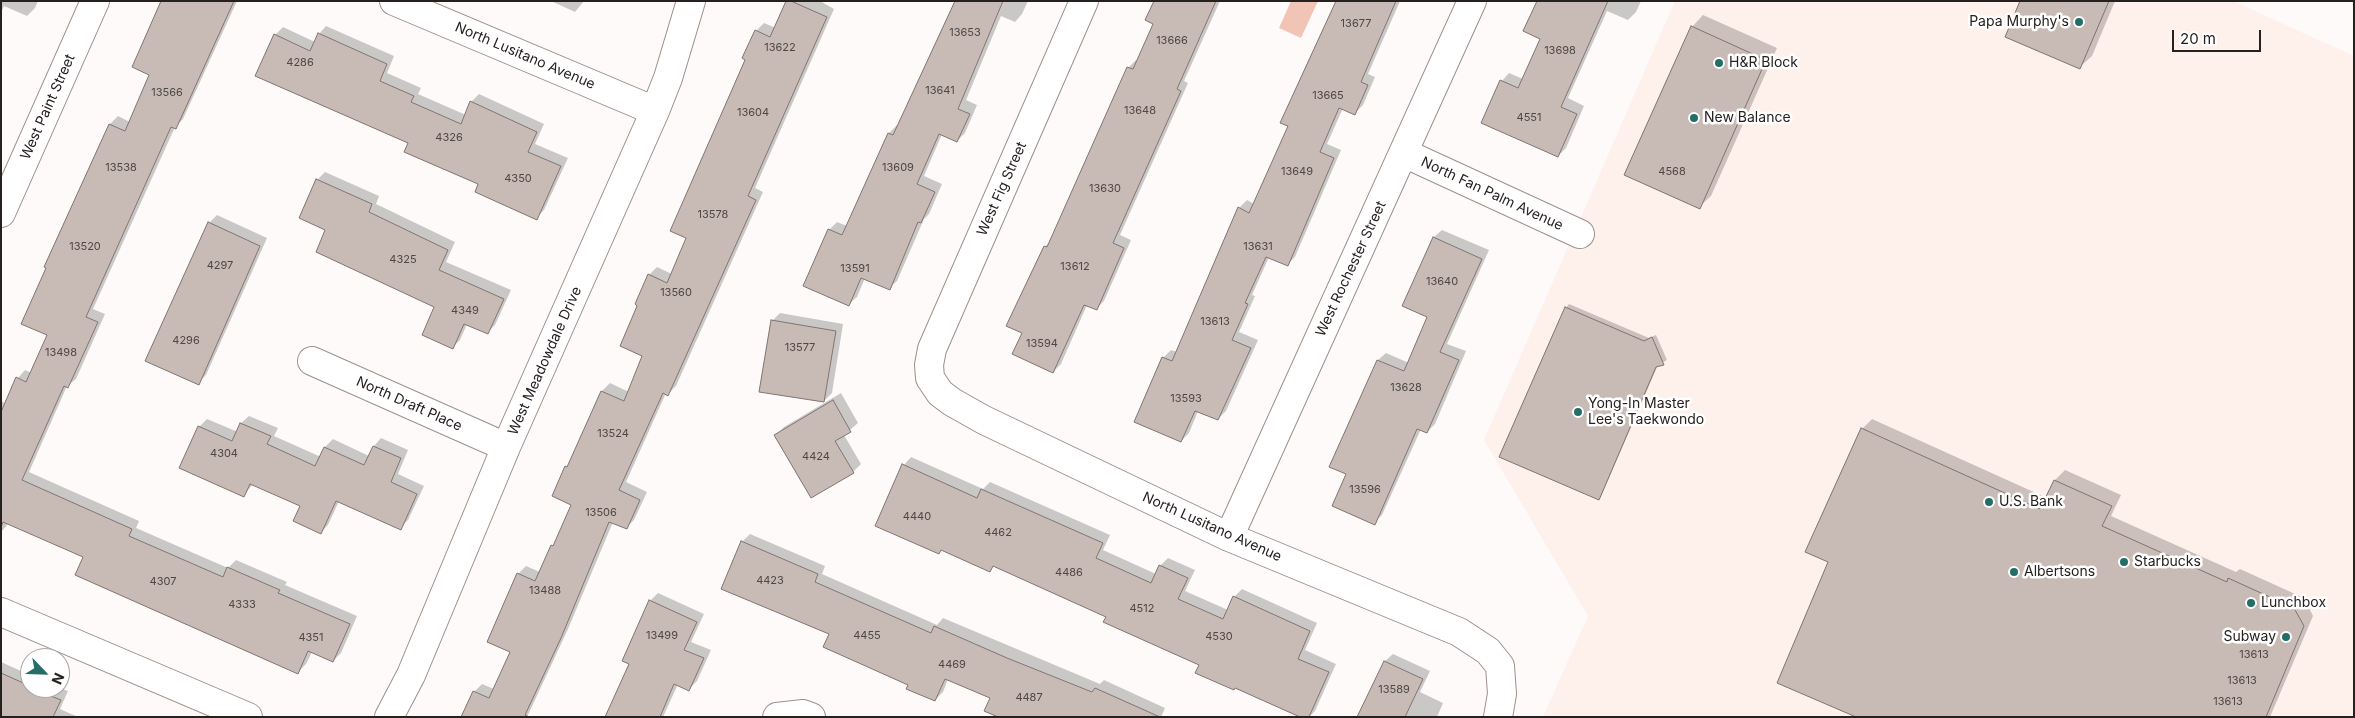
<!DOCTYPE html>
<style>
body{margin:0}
#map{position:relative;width:2355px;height:718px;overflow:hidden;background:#fdfaf9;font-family:Inter,sans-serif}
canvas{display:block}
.frame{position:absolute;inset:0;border:2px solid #26211f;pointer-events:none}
.north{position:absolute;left:20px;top:648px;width:50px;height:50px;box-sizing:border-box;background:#fff;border:1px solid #a8a6a5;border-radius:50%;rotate:114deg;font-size:14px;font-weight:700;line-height:20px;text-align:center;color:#26211f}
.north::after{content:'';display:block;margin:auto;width:18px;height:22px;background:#246e68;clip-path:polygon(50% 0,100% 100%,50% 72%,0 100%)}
.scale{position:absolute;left:2172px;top:30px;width:89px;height:22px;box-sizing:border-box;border:2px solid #26211f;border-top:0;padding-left:6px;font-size:15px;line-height:18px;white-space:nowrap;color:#26211f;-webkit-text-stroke:4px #fff;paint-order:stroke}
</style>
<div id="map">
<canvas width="2355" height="718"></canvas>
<div class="frame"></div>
<div class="north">N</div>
<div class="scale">20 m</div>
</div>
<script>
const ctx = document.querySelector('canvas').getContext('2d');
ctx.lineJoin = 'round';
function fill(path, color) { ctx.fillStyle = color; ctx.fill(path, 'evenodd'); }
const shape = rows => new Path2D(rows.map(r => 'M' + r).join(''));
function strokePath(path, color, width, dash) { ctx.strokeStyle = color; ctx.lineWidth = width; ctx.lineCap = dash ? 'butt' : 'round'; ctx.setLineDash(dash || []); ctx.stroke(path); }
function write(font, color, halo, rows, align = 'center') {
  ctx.font = font + ' Inter,sans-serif'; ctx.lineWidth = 5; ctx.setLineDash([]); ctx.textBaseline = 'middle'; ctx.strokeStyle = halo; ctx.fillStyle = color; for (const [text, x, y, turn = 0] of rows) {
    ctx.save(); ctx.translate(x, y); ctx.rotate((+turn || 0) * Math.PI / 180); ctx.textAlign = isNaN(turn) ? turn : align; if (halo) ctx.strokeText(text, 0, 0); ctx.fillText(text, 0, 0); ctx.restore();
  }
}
const built = shape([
 [1675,1,2233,1,2354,56,2354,717,1543,717,1588,616,1484,440]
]);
const water = shape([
 [1291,1,1318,1,1301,38,1279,28]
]);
const shadow = shape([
 [1,1,38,1,35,8,27,16,4,6,1,13],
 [163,1,237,1,183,119,175,127,93,309,105,314,76,379,67,386,29,472,139,521,136,528,228,568,236,560,287,582,285,585,357,616,341,653,333,661,312,652,306,664,298,672,85,557,9,523,1,532,1,401,6,404,18,378,25,370,32,373,49,335,48,267,46,266,110,124,118,116,130,122,151,74],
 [551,1,584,1,575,12],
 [788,1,820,1,834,9,755,188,763,192,676,386,668,394,666,393,626,482,647,492,634,520,626,528,613,522,568,629,527,717,463,717,474,692,482,684,494,689,511,651,518,574,526,566,540,572,552,546,556,542,573,504,566,467,571,462,602,391,610,383,629,392,644,355,649,275,657,267,672,274,688,238,756,31,764,23,776,28],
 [955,1,1028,1,1022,14,1015,22,1001,16,966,100,977,105,965,133,957,141,942,134,924,176,942,184,929,214,924,219,897,281,889,288,865,278,857,297,849,304,829,230,837,222,847,226,889,133,897,125,899,126],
 [1155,1,1220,1,1184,81,1188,83,1120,235,1131,240,1104,301,1096,309,1087,305,1061,364,1053,372,1024,333,1045,247,1051,240,1128,68,1136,60,1138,61,1155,23],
 [1337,1,1400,1,1368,74,1375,77,1363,105,1355,113,1343,108,1327,144,1341,150,1295,257,1287,265,1269,257,1252,295,1255,296,1239,332,1258,340,1226,411,1218,419,1198,411,1189,433,1181,441,1163,358,1171,350,1177,352,1239,208,1247,200,1254,204,1289,125],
 [1579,1,1641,1,1636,12,1628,20,1607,11,1568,98,1584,106,1566,148,1558,156,1483,122,1502,81,1509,73,1523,79],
 [2022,1,2115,1,2092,56,2080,67],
 [1703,15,1777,48,1711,196,1699,207,1692,27],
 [326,26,394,56,387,73,421,88,418,94,466,115,471,102,479,94,544,124,535,144,568,158,544,210,536,218,409,143,275,35,283,27,315,42,319,34],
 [325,172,379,196,376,204,455,242,446,262,511,290,495,325,487,333,467,324,460,340,452,348,436,307,327,229,317,180],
 [217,215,267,238,206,375,198,383,209,223],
 [1442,230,1489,250,1447,344,1466,351,1435,424,1427,432,1421,429,1382,515,1374,523,1348,473,1378,360,1386,353,1409,363,1429,317,1434,237],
 [1569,304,1649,338,1656,335,1667,360,1658,365,1602,494,1598,498,1566,308],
 [780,313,843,324,832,393,824,401,772,321],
 [841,393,858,423,844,435,861,464,853,472,776,435,784,427],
 [249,416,278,428,274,436,321,457,325,447,333,439,369,456,374,446,381,438,408,450,398,474,424,486,408,520,400,528,339,501,328,525,320,533,301,506,253,484,244,495,199,427,207,419,238,432,241,423],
 [1872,419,2047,498,2055,480,2065,470,2121,495,2111,516,2236,572,2240,569,2304,598,2313,616,2270,717,1859,717,1830,561,1862,429],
 [911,457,983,489,990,482,1110,535,1103,550,1156,574,1160,566,1168,558,1195,570,1185,591,1228,610,1234,597,1242,589,1317,623,1305,650,1336,664,1315,711,1309,717,1303,717,1107,616,995,565,990,570,942,549,939,553,904,465],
 [750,534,825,566,822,574,937,625,943,618,1100,684,1104,680,1165,708,1161,717,1001,717,991,698,948,679,943,692,935,700,831,633,742,542],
 [658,593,704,614,691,642,711,650,697,681,689,689,678,684,663,717,607,717,630,663,650,601],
 [1393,654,1430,671,1420,692,1443,703,1437,717,1359,717,1385,661],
 [1,662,30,675,30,688,60,688,68,691,60,709,78,717,1,717]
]);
const building = shape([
 [161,1,234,1,176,129,171,127,86,317,98,322,68,388,64,386,22,480,132,529,129,536,223,577,227,567,280,590,278,593,350,624,333,662,308,651,298,674,75,575,83,557,3,522,1,527,1,412,16,377,26,382,47,335,21,324,46,268,44,267,109,124,125,131,149,75,132,67,161,1],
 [786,1,791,1,827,17,748,196,756,200,668,396,663,393,619,490,640,500,627,529,609,522,561,638,525,715,529,717,461,717,473,691,489,698,510,652,487,642,517,573,535,581,551,545,553,546,571,505,552,496,565,466,567,467,601,391,624,401,642,356,620,346,637,306,635,304,648,274,667,283,686,238,670,231,745,60,742,58,755,30,770,37,786,1],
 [955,1,1003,1,958,109,970,114,957,142,939,134,917,184,935,192,921,223,918,222,890,290,861,278,849,306,803,286,828,229,842,235,888,133,893,135,955,1],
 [1154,1,1216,1,1177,89,1181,91,1113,243,1124,248,1097,310,1084,305,1053,373,1012,354,1022,333,1006,326,1044,246,1047,247,1127,67,1133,69,1153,24,1145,20,1154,1],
 [1336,1,1396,1,1361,82,1368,85,1355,115,1339,108,1320,152,1334,158,1288,266,1266,257,1245,303,1248,304,1232,340,1251,348,1218,420,1195,411,1181,442,1134,422,1162,357,1172,361,1238,207,1249,213,1288,126,1280,123,1336,1],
 [1537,1,1608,1,1561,107,1577,114,1558,157,1481,123,1500,80,1518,88,1540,39,1523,31,1537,1],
 [2020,1,2109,1,2080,69,2005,37,2020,1],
 [1691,26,1766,60,1700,209,1624,175,1691,26],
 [318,33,387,64,380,81,414,96,411,102,461,124,470,101,537,132,528,152,561,166,537,220,475,192,478,184,404,152,408,143,255,76,274,34,310,51,318,33],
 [316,179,372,204,369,212,448,250,439,270,504,299,488,334,464,324,453,349,422,335,434,307,316,252,325,230,299,218,316,179],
 [208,222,260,246,199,385,145,361,208,222],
 [1433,237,1482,259,1440,352,1459,360,1427,433,1417,429,1375,525,1332,506,1346,474,1329,467,1377,360,1404,371,1427,317,1402,306,1433,237],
 [1565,307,1644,341,1652,337,1664,365,1656,367,1599,500,1499,457,1565,307],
 [771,320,836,331,824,402,759,392,771,320],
 [833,400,851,432,835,441,854,473,811,498,774,435,833,400],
 [240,423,271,436,267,444,315,466,324,447,364,465,373,446,401,458,391,482,417,494,401,530,336,501,321,534,293,521,300,506,250,484,244,497,179,468,198,426,232,441,240,423],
 [1861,428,2040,509,2054,480,2112,506,2102,526,2227,582,2228,578,2294,608,2304,626,2266,717,1856,717,1777,683,1828,562,1805,552,1861,428],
 [902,464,977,498,981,489,1103,543,1096,558,1151,583,1159,565,1188,578,1178,599,1223,619,1233,596,1310,631,1298,659,1329,672,1309,717,1300,717,1235,688,1234,690,1195,673,1199,665,1103,622,1106,617,993,566,990,572,941,550,939,554,875,526,902,464],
 [741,541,818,574,815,582,931,633,934,626,1007,658,1092,692,1095,688,1160,717,998,717,984,711,990,698,945,679,935,701,906,689,908,685,823,647,829,634,721,589,741,541],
 [649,600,697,622,684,650,704,658,689,691,674,684,660,717,605,717,629,664,622,661,649,600],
 [1384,661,1423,679,1405,717,1357,717,1384,661],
 [1,673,30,686,30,688,61,700,53,717,1,717,1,673]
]);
const street = shape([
 [394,1,655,111],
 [1084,1,932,349,929,365,930,378,940,393,952,402,984,420,1229,537,1459,632,1488,651,1500,666,1502,694,1498,717],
 [1404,153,1580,234],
 [1,213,95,1],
 [312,361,506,447],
 [1229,537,1472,1],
 [1,612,248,717],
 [389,717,411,675,506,447,655,111,668,78,691,1],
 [777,717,803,714,811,717]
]);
const markers = [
 [2079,22,5,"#246e68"],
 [1719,63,5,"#246e68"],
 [1694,118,5,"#246e68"],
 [1578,412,5,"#246e68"],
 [1989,502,5,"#246e68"],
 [2124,562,5,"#246e68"],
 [2014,572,5,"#246e68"],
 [2251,603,5,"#246e68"],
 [2286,637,5,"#246e68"]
];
const numberNames = [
 ["13677",1356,24],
 ["13653",965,33],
 ["13666",1172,41],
 ["13622",780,48],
 ["13698",1560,51],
 ["4286",300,63],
 ["13641",940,91],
 ["13566",167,93],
 ["13665",1328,96],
 ["13648",1140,111],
 ["13604",753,113],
 ["4551",1529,118],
 ["4326",449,138],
 ["13538",121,168],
 ["13609",898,168],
 ["13649",1297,172],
 ["4568",1672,172],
 ["4350",518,179],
 ["13630",1105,189],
 ["13578",713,215],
 ["13520",85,247],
 ["13631",1258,247],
 ["4325",403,260],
 ["4297",220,266],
 ["13612",1075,267],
 ["13591",855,269],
 ["13640",1442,282],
 ["13560",676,293],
 ["4349",465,311],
 ["13613",1215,322],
 ["4296",186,341],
 ["13594",1042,344],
 ["13577",800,348],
 ["13498",61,353],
 ["13628",1406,388],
 ["13593",1186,399],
 ["13524",613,434],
 ["4304",224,454],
 ["4424",816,457],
 ["13596",1365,490],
 ["13506",601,513],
 ["4440",917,517],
 ["4462",998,533],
 ["4486",1069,573],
 ["4423",770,581],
 ["4307",163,582],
 ["13488",545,591],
 ["4333",242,605],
 ["4512",1142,609],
 ["13499",662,636],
 ["4455",867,636],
 ["4530",1219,637],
 ["4351",311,638],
 ["13613",2254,655],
 ["4469",952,665],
 ["13613",2242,681],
 ["13589",1394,690],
 ["4487",1029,698],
 ["13613",2228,702]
];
const poiNames = [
 ["Papa Murphy's",2069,22,"right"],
 ["H&R Block",1729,63],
 ["New Balance",1704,118],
 ["Yong-In Master",1588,404],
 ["Lee's Taekwondo",1588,420],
 ["U.S. Bank",1999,502],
 ["Starbucks",2134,562],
 ["Albertsons",2024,572],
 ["Lunchbox",2261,603],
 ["Subway",2276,637,"right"]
];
const streetNames = [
 ["North Lusitano Avenue",525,56,23],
 ["West Paint Street",48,107,-66],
 ["West Fig Street",1002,189,-66],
 ["North Fan Palm Avenue",1492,194,25],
 ["West Rochester Street",1351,269,-65],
 ["West Meadowdale Drive",545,361,-66],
 ["North Draft Place",409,404,24],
 ["North Lusitano Avenue",1212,527,24]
];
fill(built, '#fef0eb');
fill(water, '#f2c4b6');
fill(shadow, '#0003');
fill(building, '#c8bab5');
strokePath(building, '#817470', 1);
strokePath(street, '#9d908c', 30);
strokePath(street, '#fff', 28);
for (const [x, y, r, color] of markers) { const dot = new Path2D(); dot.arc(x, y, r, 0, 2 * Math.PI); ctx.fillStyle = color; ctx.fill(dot); strokePath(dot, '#fff', 2); }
write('11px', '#4e4744', null, numberNames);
write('14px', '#26211f', '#fff', poiNames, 'left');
write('14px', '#26211f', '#fff', streetNames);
</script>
